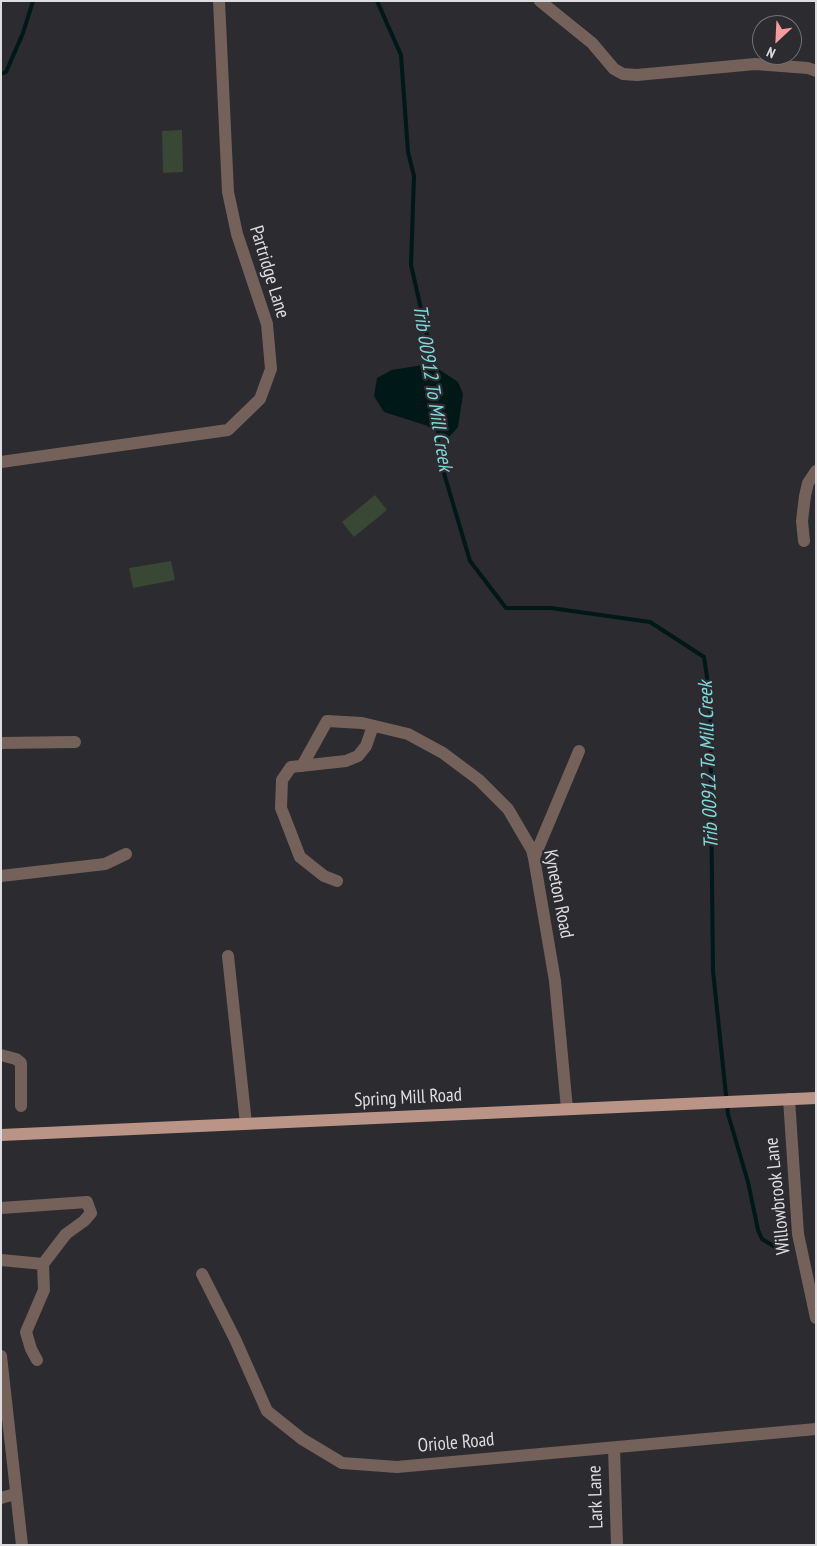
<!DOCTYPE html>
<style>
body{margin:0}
#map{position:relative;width:817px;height:1546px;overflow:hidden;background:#2b2b30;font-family:"PT Sans Narrow",sans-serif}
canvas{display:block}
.frame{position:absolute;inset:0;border:2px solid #dddde0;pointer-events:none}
.north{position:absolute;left:752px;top:15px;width:50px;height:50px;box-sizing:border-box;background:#2b2b30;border:1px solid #727276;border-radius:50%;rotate:205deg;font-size:14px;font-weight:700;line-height:20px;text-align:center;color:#dddde0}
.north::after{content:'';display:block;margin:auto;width:18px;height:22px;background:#f59b9d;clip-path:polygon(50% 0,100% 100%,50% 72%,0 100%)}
</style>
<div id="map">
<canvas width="817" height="1546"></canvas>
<div class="frame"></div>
<div class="north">N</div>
</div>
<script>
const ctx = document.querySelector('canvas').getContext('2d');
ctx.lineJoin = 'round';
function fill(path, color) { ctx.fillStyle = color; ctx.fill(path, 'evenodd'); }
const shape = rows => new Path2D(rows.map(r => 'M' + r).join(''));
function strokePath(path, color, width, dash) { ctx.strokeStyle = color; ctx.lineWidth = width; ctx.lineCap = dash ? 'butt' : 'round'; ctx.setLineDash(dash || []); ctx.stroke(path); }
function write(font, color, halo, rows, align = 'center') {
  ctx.font = font + ' "PT Sans Narrow",sans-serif'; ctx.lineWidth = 4.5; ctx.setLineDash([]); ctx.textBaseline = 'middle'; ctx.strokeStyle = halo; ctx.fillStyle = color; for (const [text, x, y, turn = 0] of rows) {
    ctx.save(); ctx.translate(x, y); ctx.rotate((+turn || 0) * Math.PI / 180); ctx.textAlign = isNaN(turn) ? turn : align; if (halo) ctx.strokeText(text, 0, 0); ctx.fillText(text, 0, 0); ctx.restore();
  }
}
const green = shape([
 [182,130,183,172,163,173,162,131],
 [375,495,387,510,354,537,342,522],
 [171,561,175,580,133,588,129,568]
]);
const water = shape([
 [435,363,440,370,458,382,463,394,458,427,449,437,425,425,384,412,374,396,377,378,392,370]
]);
const stream = shape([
 [377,1,401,55,408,152,414,176,411,265,427,335,431,368],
 [1,74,6,72,23,33,33,1],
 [438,428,438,453,470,561,506,608,551,608,650,622,704,657,710,697,713,971,728,1114,748,1182,758,1230,762,1239,780,1250]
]);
const minor = shape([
 [540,1,592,43,614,69,623,74,637,75,755,64,808,68,816,71],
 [1,462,228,430,260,399,271,369,267,324,237,234,228,192,219,1],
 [804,541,802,521,805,496,808,483,816,471],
 [1,743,75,742],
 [302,766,327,721,362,723,408,734,443,753,479,780,508,809,532,850,534,858,555,981,567,1109],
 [534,858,579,751],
 [1,876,105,864,126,854],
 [337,881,324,876,300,857,281,808,282,780,291,767,346,761,358,756,366,746,373,726],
 [228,956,246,1124],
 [1,1055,16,1059,21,1063,21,1106],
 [789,1099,798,1234,816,1318],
 [1,1208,87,1202,91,1213,84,1221,66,1234,43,1264,44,1290,26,1332,31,1349,37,1360],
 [1,1260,43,1264],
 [202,1274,235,1339,267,1411,302,1439,342,1463,397,1467,816,1429],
 [1,1356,22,1545],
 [614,1448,617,1545],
 [1,1498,15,1494]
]);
const major = shape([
 [1,1135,816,1098]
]);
const streetNames = [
 ["Partridge Lane",269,272,73],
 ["Kyneton Road",558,894,79],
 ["Spring Mill Road",408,1098,-3],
 ["Willowbrook Lane",778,1196,-96],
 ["Oriole Road",456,1443,-5],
 ["Lark Lane",596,1497,-92]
];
const waterNames = [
 ["Trib 00912 To Mill Creek",432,388,81],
 ["Trib 00912 To Mill Creek",709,765,-92]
];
fill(green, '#394835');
fill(water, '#001818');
strokePath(stream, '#001818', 4);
strokePath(minor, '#73615a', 12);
strokePath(major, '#ba9587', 12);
write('19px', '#dddde0', '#2b2b30', streetNames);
write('italic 20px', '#7fdadb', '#2b2b30', waterNames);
</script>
